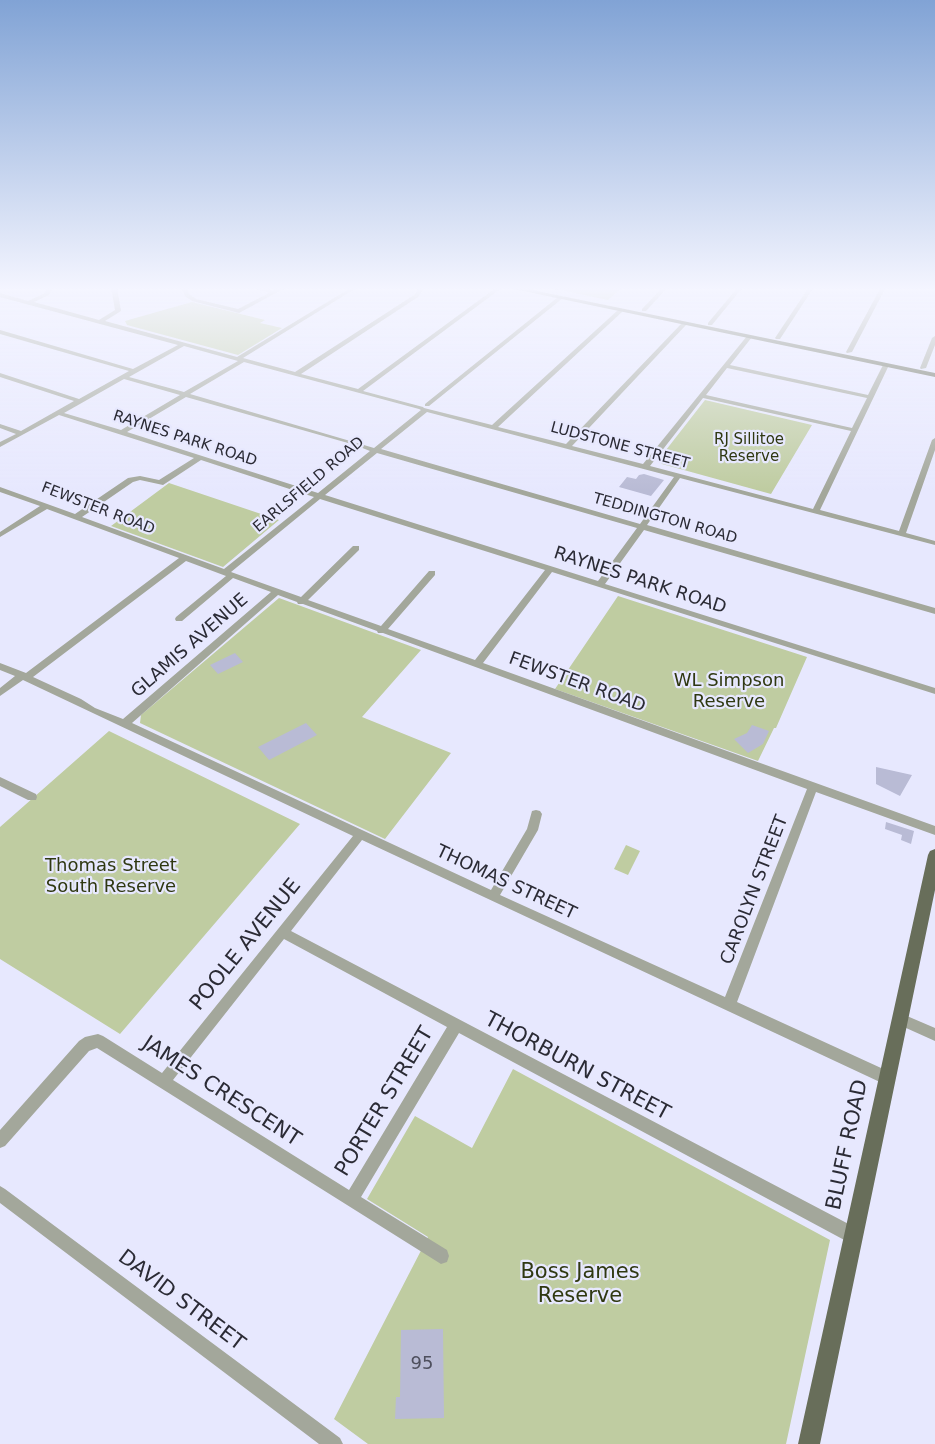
<!DOCTYPE html>
<style>
body{margin:0}
canvas{display:block;background:#e7e8fe}
</style>
<canvas width="935" height="1444"></canvas>
<script>
const ctx = document.querySelector('canvas').getContext('2d');
ctx.lineJoin = 'round';
function fill(path, color) { ctx.fillStyle = color; ctx.fill(path, 'evenodd'); }
const shape = rows => new Path2D(rows.map(r => 'M' + r).join(''));
function write(font, color, halo, rows, align = 'center') {
  ctx.font = font + ' "DejaVu Sans",sans-serif'; ctx.lineWidth = 4.5; ctx.setLineDash([]); ctx.textBaseline = 'middle'; ctx.strokeStyle = halo; ctx.fillStyle = color; for (const [text, x, y, turn = 0] of rows) {
    ctx.save(); ctx.translate(x, y); ctx.rotate((+turn || 0) * Math.PI / 180); ctx.textAlign = isNaN(turn) ? turn : align; if (halo) ctx.strokeText(text, 0, 0); ctx.fillText(text, 0, 0); ctx.restore();
  }
}
const green = shape([
 [546,287,623,287,608,300],
 [192,302,265,320,260,323,282,328,238,355,127,325,125,321],
 [705,400,812,425,771,494,662,464,659,459],
 [169,483,279,520,223,567,111,526],
 [618,596,807,657,776,728,774,728,758,761,555,689],
 [279,598,421,650,362,717,451,753,385,839,140,723,141,715],
 [109,731,300,824,120,1034,0,959,0,827],
 [626,845,640,851,628,875,614,869],
 [513,1069,830,1240,786,1444,368,1444,334,1419,428,1237,367,1199,415,1116,472,1148]
]);
const building = shape([
 [644,474,664,480,651,496,619,487,627,477,636,479,639,475],
 [235,653,243,662,218,674,210,665],
 [306,723,317,735,269,760,258,747],
 [752,725,769,731,763,744,748,753,734,739,747,733],
 [876,767,912,775,900,796,876,784],
 [886,822,914,831,911,844,901,840,902,835,885,829],
 [443,1329,444,1418,395,1419,396,1397,400,1397,401,1330]
]);
const minor = shape([
 [48,287,53,287,49,295,34,302,99,320,115,310,111,287,117,287,121,311,105,321,237,357,352,287,358,287,243,358,295,372,414,295,420,287,425,287,418,297,301,374,358,389,497,287,503,287,363,391,423,407,424,408,492,425,618,310,622,310,622,312,498,427,566,444,682,323,686,323,686,325,572,446,643,464,747,336,752,337,730,365,868,395,883,365,888,364,889,365,820,510,899,531,932,440,935,438,935,450,906,533,935,541,935,545,680,478,647,525,935,608,935,614,644,530,605,584,935,688,935,694,552,572,483,663,935,826,935,835,816,792,737,1002,892,1073,894,1078,892,1083,887,1085,882,1083,362,840,291,931,860,1230,862,1236,860,1242,854,1244,848,1242,459,1033,361,1197,447,1250,449,1256,447,1262,441,1264,97,1048,89,1051,5,1146,0,1148,0,1130,79,1041,85,1037,98,1034,103,1036,162,1073,353,836,23,680,0,696,0,688,15,676,0,670,0,663,26,673,179,558,47,509,0,537,0,532,40,506,0,492,0,487,75,514,128,478,140,476,159,480,194,458,59,415,0,447,0,442,16,434,0,428,0,424,21,431,74,401,0,377,0,373,79,399,129,371,0,334,0,330,133,369,178,345,0,297,0,293,28,301,45,293,48,287],
 [184,346,238,361,184,392,129,377,184,346],
 [244,362,419,409,421,410,374,448,190,394,244,362],
 [727,368,867,398,852,428,706,395,727,368],
 [124,379,180,395,121,430,64,413,124,379],
 [186,397,355,445,370,451,318,493,127,432,186,397],
 [703,398,851,431,813,509,650,466,703,398],
 [427,412,674,477,640,524,381,449,427,412],
 [377,453,637,528,598,581,325,495,377,453],
 [201,460,314,497,224,569,82,517,133,482,140,480,163,485,201,460],
 [320,499,545,570,475,660,388,629,435,575,435,571,429,571,381,626,308,600,359,550,359,546,353,546,301,597,231,572,320,499],
 [186,561,226,576,176,617,175,619,176,621,182,621,233,578,271,592,123,719,95,708,81,699,33,677,186,561],
 [278,595,297,602,298,604,303,604,377,631,378,633,383,633,807,789,725,997,500,895,538,830,542,814,540,811,536,810,532,811,527,829,491,890,132,723,278,595],
 [284,939,447,1027,349,1190,173,1080,284,939],
 [181,287,187,287,189,294,196,299,238,309,269,293,251,287,260,287,273,291,280,287,287,287,239,313,192,301,185,296,181,287],
 [663,287,668,287,646,311,642,311,642,309,663,287],
 [738,287,743,287,712,325,708,325,708,323,738,287],
 [809,287,814,287,780,339,776,339,775,338,809,287],
 [881,287,886,287,852,352,847,353,846,352,881,287],
 [558,297,563,298,429,406,425,406,425,404,558,297],
 [935,336,935,345,926,368,921,369,920,368,932,338,935,336],
 [0,777,36,794,37,797,36,800,28,800,0,786,0,777],
 [900,1013,935,1028,935,1041,895,1023,893,1019,895,1015,900,1013],
 [0,1186,5,1189,340,1438,343,1444,319,1444,0,1203,0,1186]
]);
const major = shape([
 [504,287,518,287,935,373,935,377,504,287],
 [935,849,935,890,820,1444,798,1444,928,855,930,851,935,849]
]);
const farStreetnames = [
 ["RAYNES PARK ROAD",185,439,18],
 ["LUDSTONE STREET",620,446,15],
 ["EARLSFIELD ROAD",309,485,-40],
 ["FEWSTER ROAD",98,509,21],
 ["TEDDINGTON ROAD",665,519,16]
];
const farParknames = [
 ["RJ Sillitoe",749,440],
 ["Reserve",749,457]
];
const streetNames = [
 ["RAYNES PARK ROAD",640,581,18],
 ["GLAMIS AVENUE",190,646,-41],
 ["FEWSTER ROAD",577,683,20],
 ["THOMAS STREET",506,883,25],
 ["CAROLYN STREET",755,890,-69]
];
const parkNames = [
 ["WL Simpson",729,681],
 ["Reserve",729,702],
 ["Thomas Street",111,866],
 ["South Reserve",111,887]
];
const nearNumbernames = [
 ["95",422,1364]
];
const nearStreetnames = [
 ["POOLE AVENUE",246,945,-51],
 ["THORBURN STREET",577,1067,28],
 ["JAMES CRESCENT",221,1092,33],
 ["PORTER STREET",385,1102,-59],
 ["BLUFF ROAD",848,1145,-78],
 ["DAVID STREET",181,1301,37]
];
const nearParknames = [
 ["Boss James",580,1273],
 ["Reserve",580,1297]
];
fill(green, '#bfcca1');
fill(building, '#b9bbd5');
fill(minor, '#a3a79b');
fill(major, '#686e5a');
const sky = ctx.createLinearGradient(0, 0, 0, 490);
sky.addColorStop(0, '#81a3d5');
sky.addColorStop(0.59, '#f4f5ff');
sky.addColorStop(1, '#f4f5ff00');
ctx.fillStyle = sky;
ctx.fillRect(0, 0, 935, 490);
write('15px', '#2b2b35', '#e7e8fe', farStreetnames);
write('15px', '#2f3811', '#e7e8fe', farParknames);
write('18px', '#2b2b35', '#e7e8fe', streetNames);
write('18px', '#2f3811', '#e7e8fe', parkNames);
write('18px', '#4e4f5d', null, nearNumbernames);
write('21px', '#2b2b35', '#e7e8fe', nearStreetnames);
write('21px', '#2f3811', '#e7e8fe', nearParknames);
</script>
